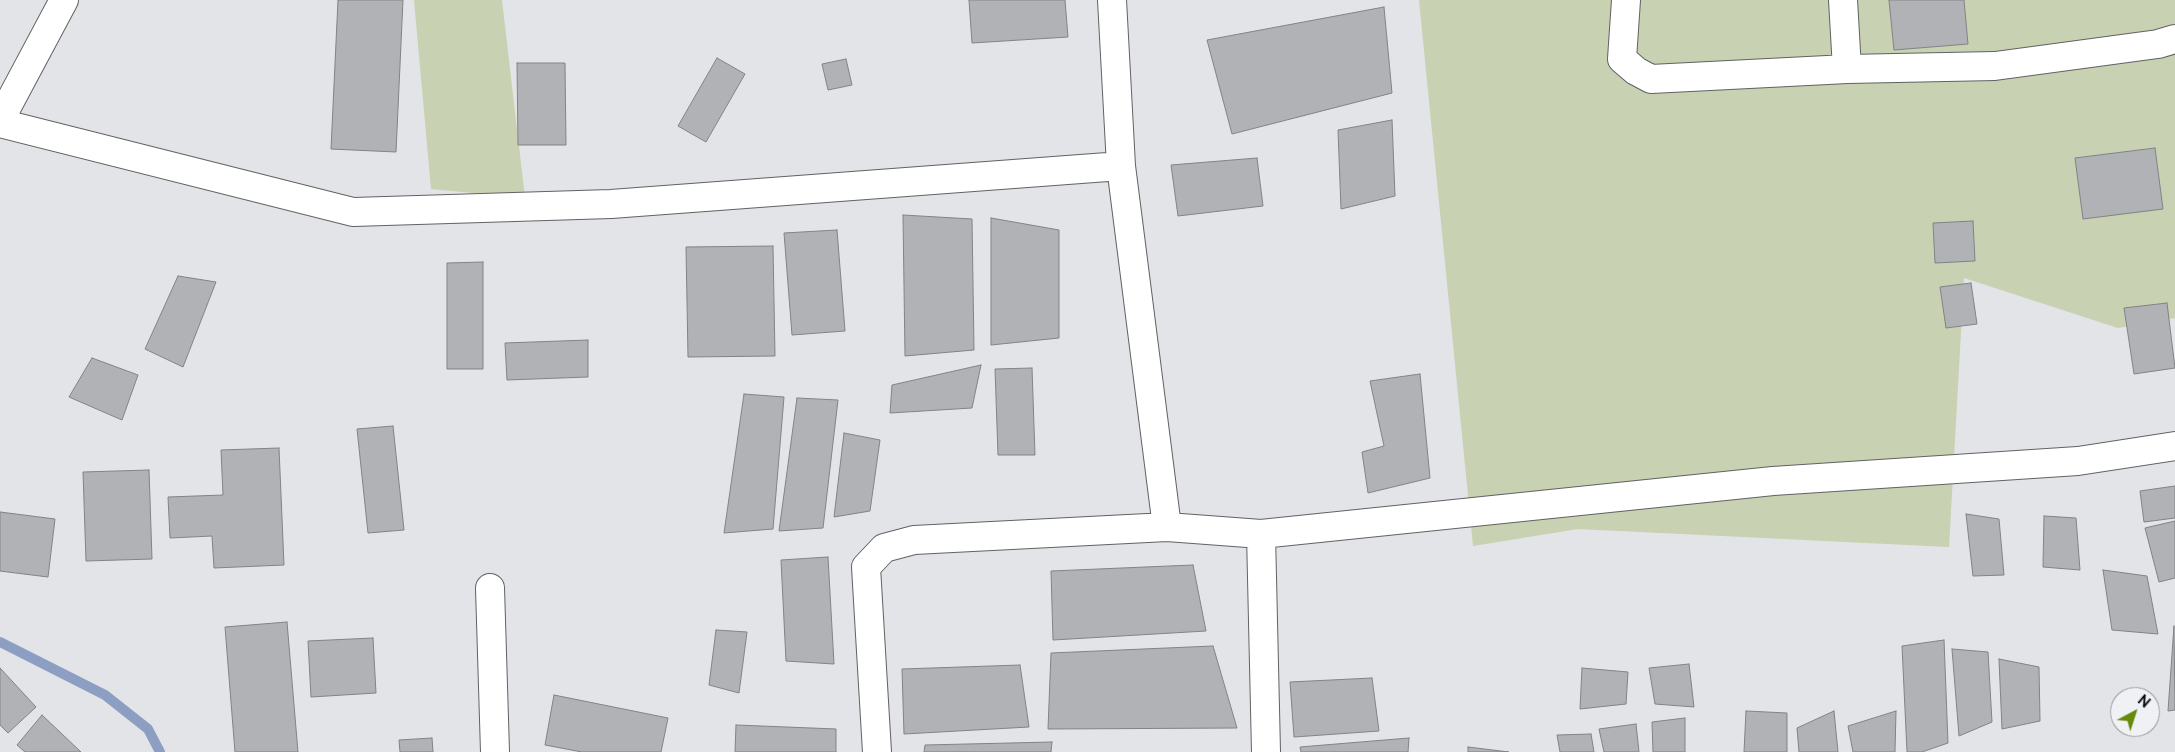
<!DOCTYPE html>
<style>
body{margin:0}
#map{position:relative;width:2175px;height:752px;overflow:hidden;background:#e2e4e7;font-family:Raleway,sans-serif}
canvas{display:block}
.north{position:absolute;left:2110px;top:687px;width:50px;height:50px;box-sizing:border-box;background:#eff1f4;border:1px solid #949598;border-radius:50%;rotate:40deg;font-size:14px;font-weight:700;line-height:20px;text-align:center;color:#0c0c0d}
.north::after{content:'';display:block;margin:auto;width:18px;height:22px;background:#678a0d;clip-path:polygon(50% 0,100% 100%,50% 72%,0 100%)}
</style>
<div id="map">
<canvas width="2175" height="752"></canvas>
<div class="north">N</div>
</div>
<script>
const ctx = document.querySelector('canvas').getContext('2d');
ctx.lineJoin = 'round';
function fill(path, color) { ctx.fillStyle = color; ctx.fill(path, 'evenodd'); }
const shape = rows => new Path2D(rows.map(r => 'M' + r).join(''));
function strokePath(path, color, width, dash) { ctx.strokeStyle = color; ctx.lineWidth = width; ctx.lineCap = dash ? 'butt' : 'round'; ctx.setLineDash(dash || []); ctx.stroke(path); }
const green = shape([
 [414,0,502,0,525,198,431,189],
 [1419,0,2175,0,2175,318,2118,328,1964,278,1949,547,1578,529,1473,546]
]);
const stream = shape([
 [0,642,105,695,148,729,160,752]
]);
const building = shape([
 [338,0,403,0,396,152,331,149,338,0],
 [969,0,1065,0,1068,37,972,43,969,0],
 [1889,0,1964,0,1968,44,1894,50,1889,0],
 [1384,7,1392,93,1232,134,1207,40,1384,7],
 [717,58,745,74,706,142,678,126,717,58],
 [846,59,852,85,828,90,822,64,846,59],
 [517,63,565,63,566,145,518,145,517,63],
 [1392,120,1395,196,1341,209,1338,130,1392,120],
 [2155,148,2163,209,2083,219,2075,158,2155,148],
 [1257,158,1263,206,1178,216,1171,165,1257,158],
 [903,215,972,219,974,350,905,356,903,215],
 [991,218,1059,230,1059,338,991,345,991,218],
 [1973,221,1975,261,1935,263,1933,223,1973,221],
 [837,230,845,331,792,335,784,233,837,230],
 [773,246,775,356,688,357,686,247,773,246],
 [483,262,483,369,447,369,447,263,483,262],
 [178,276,216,282,183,367,145,349,178,276],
 [1971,283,1977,324,1946,328,1940,287,1971,283],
 [2167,303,2175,368,2134,374,2124,308,2167,303],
 [588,340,588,377,507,380,505,343,588,340],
 [92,358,138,375,122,420,69,397,92,358],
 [981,365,972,408,890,413,892,385,981,365],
 [1032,368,1035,455,998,455,995,369,1032,368],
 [1420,374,1430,478,1368,493,1362,452,1384,446,1370,381,1420,374],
 [744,394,784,397,773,529,724,533,744,394],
 [797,398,838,400,823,528,779,531,797,398],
 [393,426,404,530,368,533,357,429,393,426],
 [844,433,880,440,870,511,834,517,844,433],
 [279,448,284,565,214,568,212,536,170,538,168,497,223,495,221,450,279,448],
 [149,470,152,559,86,561,83,472,149,470],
 [2175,486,2175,518,2144,522,2140,491,2175,486],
 [0,512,55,519,48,577,0,571,0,512],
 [1966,514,1999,519,2004,575,1973,576,1966,514],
 [2044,516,2076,518,2080,570,2043,567,2044,516],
 [2175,521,2175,578,2159,582,2145,528,2175,521],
 [828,557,834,664,786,661,781,560,828,557],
 [1193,565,1206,631,1053,640,1051,571,1193,565],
 [2103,570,2147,576,2158,634,2112,630,2103,570],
 [287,622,298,752,235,752,225,627,287,622],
 [2174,626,2175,710,2168,711,2174,626],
 [716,630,747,632,739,693,709,685,716,630],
 [373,638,376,693,311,697,308,641,373,638],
 [1944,640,1948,743,1922,752,1907,752,1902,646,1944,640],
 [1213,646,1237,728,1048,729,1051,653,1213,646],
 [1952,649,1988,652,1992,722,1959,736,1952,649],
 [1999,659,2039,667,2040,721,2002,729,1999,659],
 [1689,664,1694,707,1655,704,1649,668,1689,664],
 [1020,665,1029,727,904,734,902,669,1020,665],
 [0,668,36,707,8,733,0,725,0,668],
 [1582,668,1628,672,1626,704,1580,709,1582,668],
 [1372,678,1379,731,1294,737,1290,682,1372,678],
 [554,695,668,718,661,752,582,752,545,745,554,695],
 [1746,711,1787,713,1787,752,1744,752,1746,711],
 [1834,711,1838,752,1799,752,1797,728,1834,711],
 [1896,711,1895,752,1853,752,1848,726,1896,711],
 [42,715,81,752,25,752,17,745,42,715],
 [1685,718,1685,752,1653,752,1652,722,1685,718],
 [1636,724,1639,752,1604,752,1599,729,1636,724],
 [736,725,836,729,836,752,735,752,736,725],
 [1591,734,1594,752,1560,752,1557,735,1591,734],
 [432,738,433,752,400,752,399,740,432,738],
 [1409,738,1408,752,1301,752,1300,747,1409,738],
 [1052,742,1051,752,924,752,925,745,1052,742],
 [1468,747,1509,752,1468,752,1468,747]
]);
const minor = shape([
 [1112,0,1121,166,1167,527],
 [1626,0,1622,59,1636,71,1651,79,1847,69],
 [1843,0,1847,69,1995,66,2158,44,2175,39],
 [0,120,64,0],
 [0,123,353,212,611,204,1121,166],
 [1261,534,1266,752],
 [490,588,495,752],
 [877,752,866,567,884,548,914,540,1167,527,1261,534,1773,481,2078,461,2175,446]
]);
fill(green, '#c8d1b1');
strokePath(stream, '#8c9fc2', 10);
fill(building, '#b0b2b5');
strokePath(building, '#818386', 1);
strokePath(minor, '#606264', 30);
strokePath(minor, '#fff', 28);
</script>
